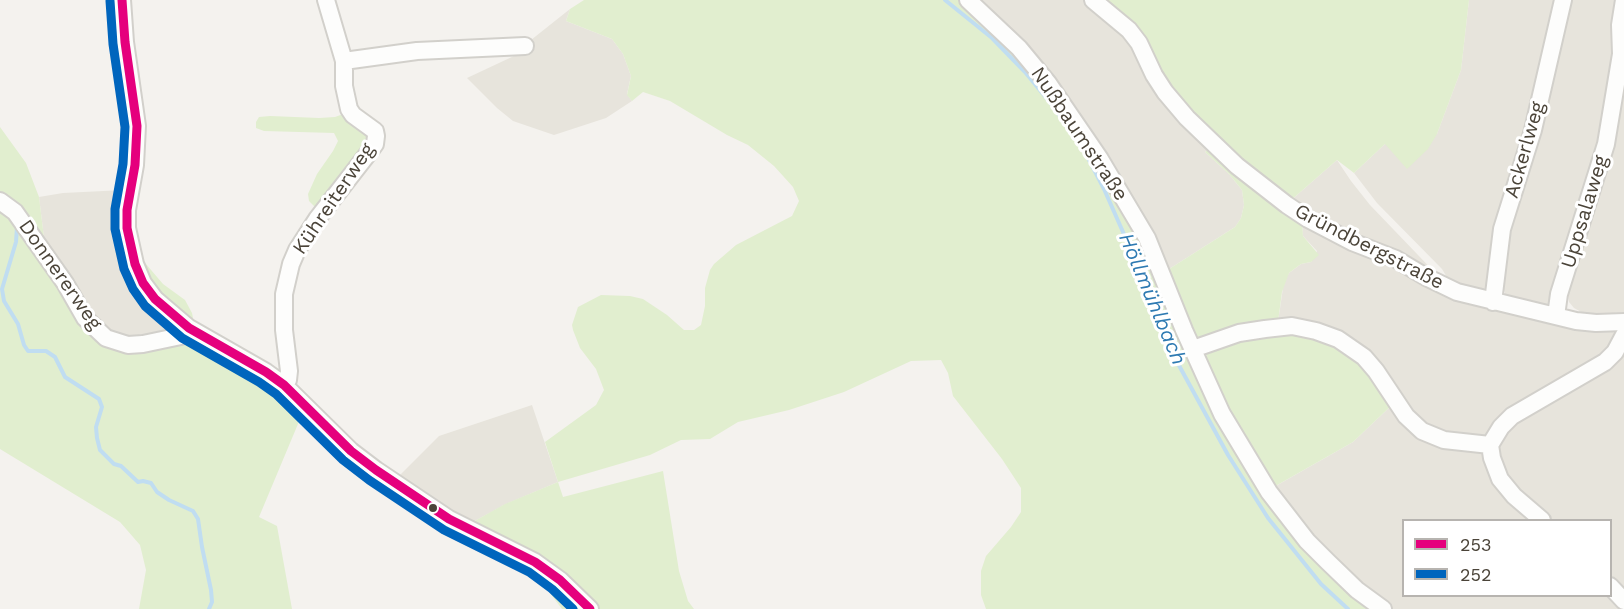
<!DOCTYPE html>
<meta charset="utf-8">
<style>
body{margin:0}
#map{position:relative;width:1624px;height:609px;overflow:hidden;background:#f4f2ee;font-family:"Work Sans",sans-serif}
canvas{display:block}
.legend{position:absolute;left:1402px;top:519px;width:210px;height:78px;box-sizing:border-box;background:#fff;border:2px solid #b7b4b0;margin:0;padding:8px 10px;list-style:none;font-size:18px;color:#4b4439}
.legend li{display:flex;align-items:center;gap:12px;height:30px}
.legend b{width:30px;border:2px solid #b7b4b0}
</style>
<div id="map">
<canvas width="1624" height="609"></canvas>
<ul class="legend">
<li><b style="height:8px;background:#e5007d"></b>253</li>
<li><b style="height:8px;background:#0065bd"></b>252</li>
</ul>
</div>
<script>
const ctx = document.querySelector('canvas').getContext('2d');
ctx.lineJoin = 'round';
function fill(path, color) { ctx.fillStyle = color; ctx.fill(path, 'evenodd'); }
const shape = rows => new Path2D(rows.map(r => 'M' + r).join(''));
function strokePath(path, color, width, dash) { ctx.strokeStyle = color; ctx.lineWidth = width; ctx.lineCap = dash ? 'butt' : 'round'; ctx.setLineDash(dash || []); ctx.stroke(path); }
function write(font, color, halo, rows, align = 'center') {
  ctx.font = font + ' "Work Sans",sans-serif'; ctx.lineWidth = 6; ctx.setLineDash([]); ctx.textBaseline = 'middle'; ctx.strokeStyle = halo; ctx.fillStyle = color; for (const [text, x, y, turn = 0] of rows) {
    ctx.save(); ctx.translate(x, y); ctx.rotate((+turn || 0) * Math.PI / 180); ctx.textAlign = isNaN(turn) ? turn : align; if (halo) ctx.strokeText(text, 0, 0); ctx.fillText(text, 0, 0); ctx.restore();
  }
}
const residential = shape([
 [977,0,1088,0,1128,34,1211,147,1205,152,1229,174,1242,190,1244,205,1241,218,1235,227,1166,271],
 [1469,0,1560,0,1489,286,1477,292,1451,284,1442,269,1377,203,1354,173,1385,144,1437,134,1461,70],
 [1566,0,1619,0,1603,137,1551,304,1548,307,1506,297,1501,280,1502,262],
 [570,9,566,21,612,39,623,54,631,76,627,94,632,101,606,118,554,135,513,121,497,108,467,78,531,48,531,40],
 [1624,82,1624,312,1594,315,1583,313,1574,308,1569,302,1568,295,1606,168],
 [1337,160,1351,181,1370,205,1442,280,1289,202],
 [124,190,121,231,175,327,174,331,139,341,98,329,45,246,39,197,63,193],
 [1302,222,1411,273,1610,330,1616,334,1613,348,1494,426,1481,438,1444,436,1278,322,1284,281,1289,273,1301,264,1311,262,1317,251,1303,236],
 [1624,349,1624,594,1611,579,1610,520,1549,520,1517,492,1498,461,1499,449,1506,433,1517,420],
 [1393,404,1400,414,1482,451,1485,457,1538,520,1404,520,1404,596,1610,596,1624,609,1392,609,1363,588,1325,552,1274,487,1353,442],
 [532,405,558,482,506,504,471,523,399,476,439,436]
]);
const green = shape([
 [584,0,961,0,1036,76,1124,206,1245,461,1374,609,986,609,981,595,981,571,986,556,1011,527,1021,512,1021,488,1002,459,953,396,948,373,941,360,911,361,844,392,789,410,738,422,710,439,681,440,650,455,558,482,563,497,663,471,679,571,688,601,694,609,599,609,573,582,471,523,505,504,558,482,545,442,596,405,604,390,596,369,580,348,573,330,572,325,578,307,601,295,630,296,643,299,667,315,684,330,694,330,701,325,705,306,705,288,710,270,714,264,736,245,792,216,799,201,793,187,774,166,748,145,727,135,670,101,643,92,632,101,627,95,631,76,623,54,612,39,566,21,570,9],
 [1100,0,1469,0,1461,70,1437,134,1428,149,1407,169,1385,144,1354,173,1337,160,1289,202,1192,116],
 [346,113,372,138,322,205,315,207,309,201,308,194,317,174,333,151,338,141,334,133,264,131,256,128,256,122,259,117,270,116,319,118,335,117],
 [0,127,26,163,39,197,45,246,0,198],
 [1211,147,1302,222,1303,236,1319,255,1311,262,1301,264,1289,273,1282,292,1278,322,1197,338,1192,338,1166,271,1235,227,1241,218,1244,205,1242,190,1229,174,1205,152],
 [0,206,11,214,102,339,190,337,270,381,303,412,259,517,277,526,292,609,139,609,146,570,140,545,120,522,0,449],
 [140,257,163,284,185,300,192,313,194,323,157,290,143,269],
 [1312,333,1361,360,1393,404,1353,442,1272,488,1256,463,1203,362,1210,348,1256,334],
 [531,568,564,596,577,609,562,609]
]);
const stream = shape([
 [945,0,992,38,1025,72,1053,106,1084,150,1104,189,1123,232,1170,349,1228,455,1268,518,1321,584,1348,609],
 [17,227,16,242,2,289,4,301,18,324,24,345,28,351,46,351,55,357,65,377,99,399,102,407,96,427,97,438,100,450,114,464,121,466,138,482,143,481,151,483,157,492,169,500,193,511,198,519,202,547,211,590,212,602,209,609]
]);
const minor = shape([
 [122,0,125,42,137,126,135,165,127,210,127,228,135,264,143,283,155,299,189,328,266,372,284,385,351,451,376,470,449,519,535,562,560,580,590,609],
 [968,0,1019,48,1048,83,1100,159,1147,238,1184,330,1222,414,1269,492,1307,541,1328,562,1357,590,1383,609],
 [1093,0,1129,30,1139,43,1154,75,1165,92,1187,118,1237,166,1287,205,1308,219,1352,242,1396,259,1426,277,1457,292,1576,321,1596,323,1624,322],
 [344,61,417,51,525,46],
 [0,201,15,212,65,283,85,318,106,338,128,345,143,344,181,336,189,328],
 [1493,302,1502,229,1533,130,1563,0],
 [1556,316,1559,294,1606,144,1621,54,1620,25,1624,0],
 [1193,349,1239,333,1265,329,1292,326,1316,331,1338,339,1364,357,1376,371,1406,416,1422,431,1444,440,1490,445,1501,427,1512,416,1605,362,1615,352,1624,335],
 [284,385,288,380,289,371,284,330,284,294,291,264,297,250,317,219,370,151,375,144,376,136,375,131,353,115,349,109,344,86,344,61,326,0],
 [1490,445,1492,458,1500,479,1514,496,1542,520],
 [1610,586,1624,601]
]);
const bus1 = shape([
 [122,0,125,42,137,126,135,165,127,210,127,228,135,264,143,283,155,299,189,328,266,372,284,385,351,451,376,470,449,519,535,562,560,580,590,609]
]);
const bus2 = shape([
 [110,1,113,44,125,127,123,164,115,209,115,229,124,269,133,289,145,306,182,338,259,382,276,394,343,460,369,480,444,530,529,572,552,589,573,609]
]);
const markers = [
 [433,508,5,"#4b4439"]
];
const streetNames = [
 ["Nußbaumstraße",1079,134,56],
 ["Ackerlweg",1525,150,-74],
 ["Kühreiterweg",334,199,-56],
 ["Uppsalaweg",1585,212,-73],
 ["Gründbergstraße",1369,247,27],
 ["Donnererweg",60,275,55]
];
const waterNames = [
 ["Höllmühlbach",1152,299,67]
];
fill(residential, '#e7e4dc');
fill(green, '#e1eecf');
strokePath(stream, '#c0ddf1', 4);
strokePath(minor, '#d2d0cb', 20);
strokePath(minor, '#fdfdfc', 16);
strokePath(bus1, '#e5007d', 9);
strokePath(bus2, '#0065bd', 9);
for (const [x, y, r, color] of markers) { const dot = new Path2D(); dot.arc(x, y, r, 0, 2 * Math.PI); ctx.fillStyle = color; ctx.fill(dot); strokePath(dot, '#fff', 2); }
write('20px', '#4b4439', '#fff', streetNames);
write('italic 21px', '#2e7ab2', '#fff', waterNames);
</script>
